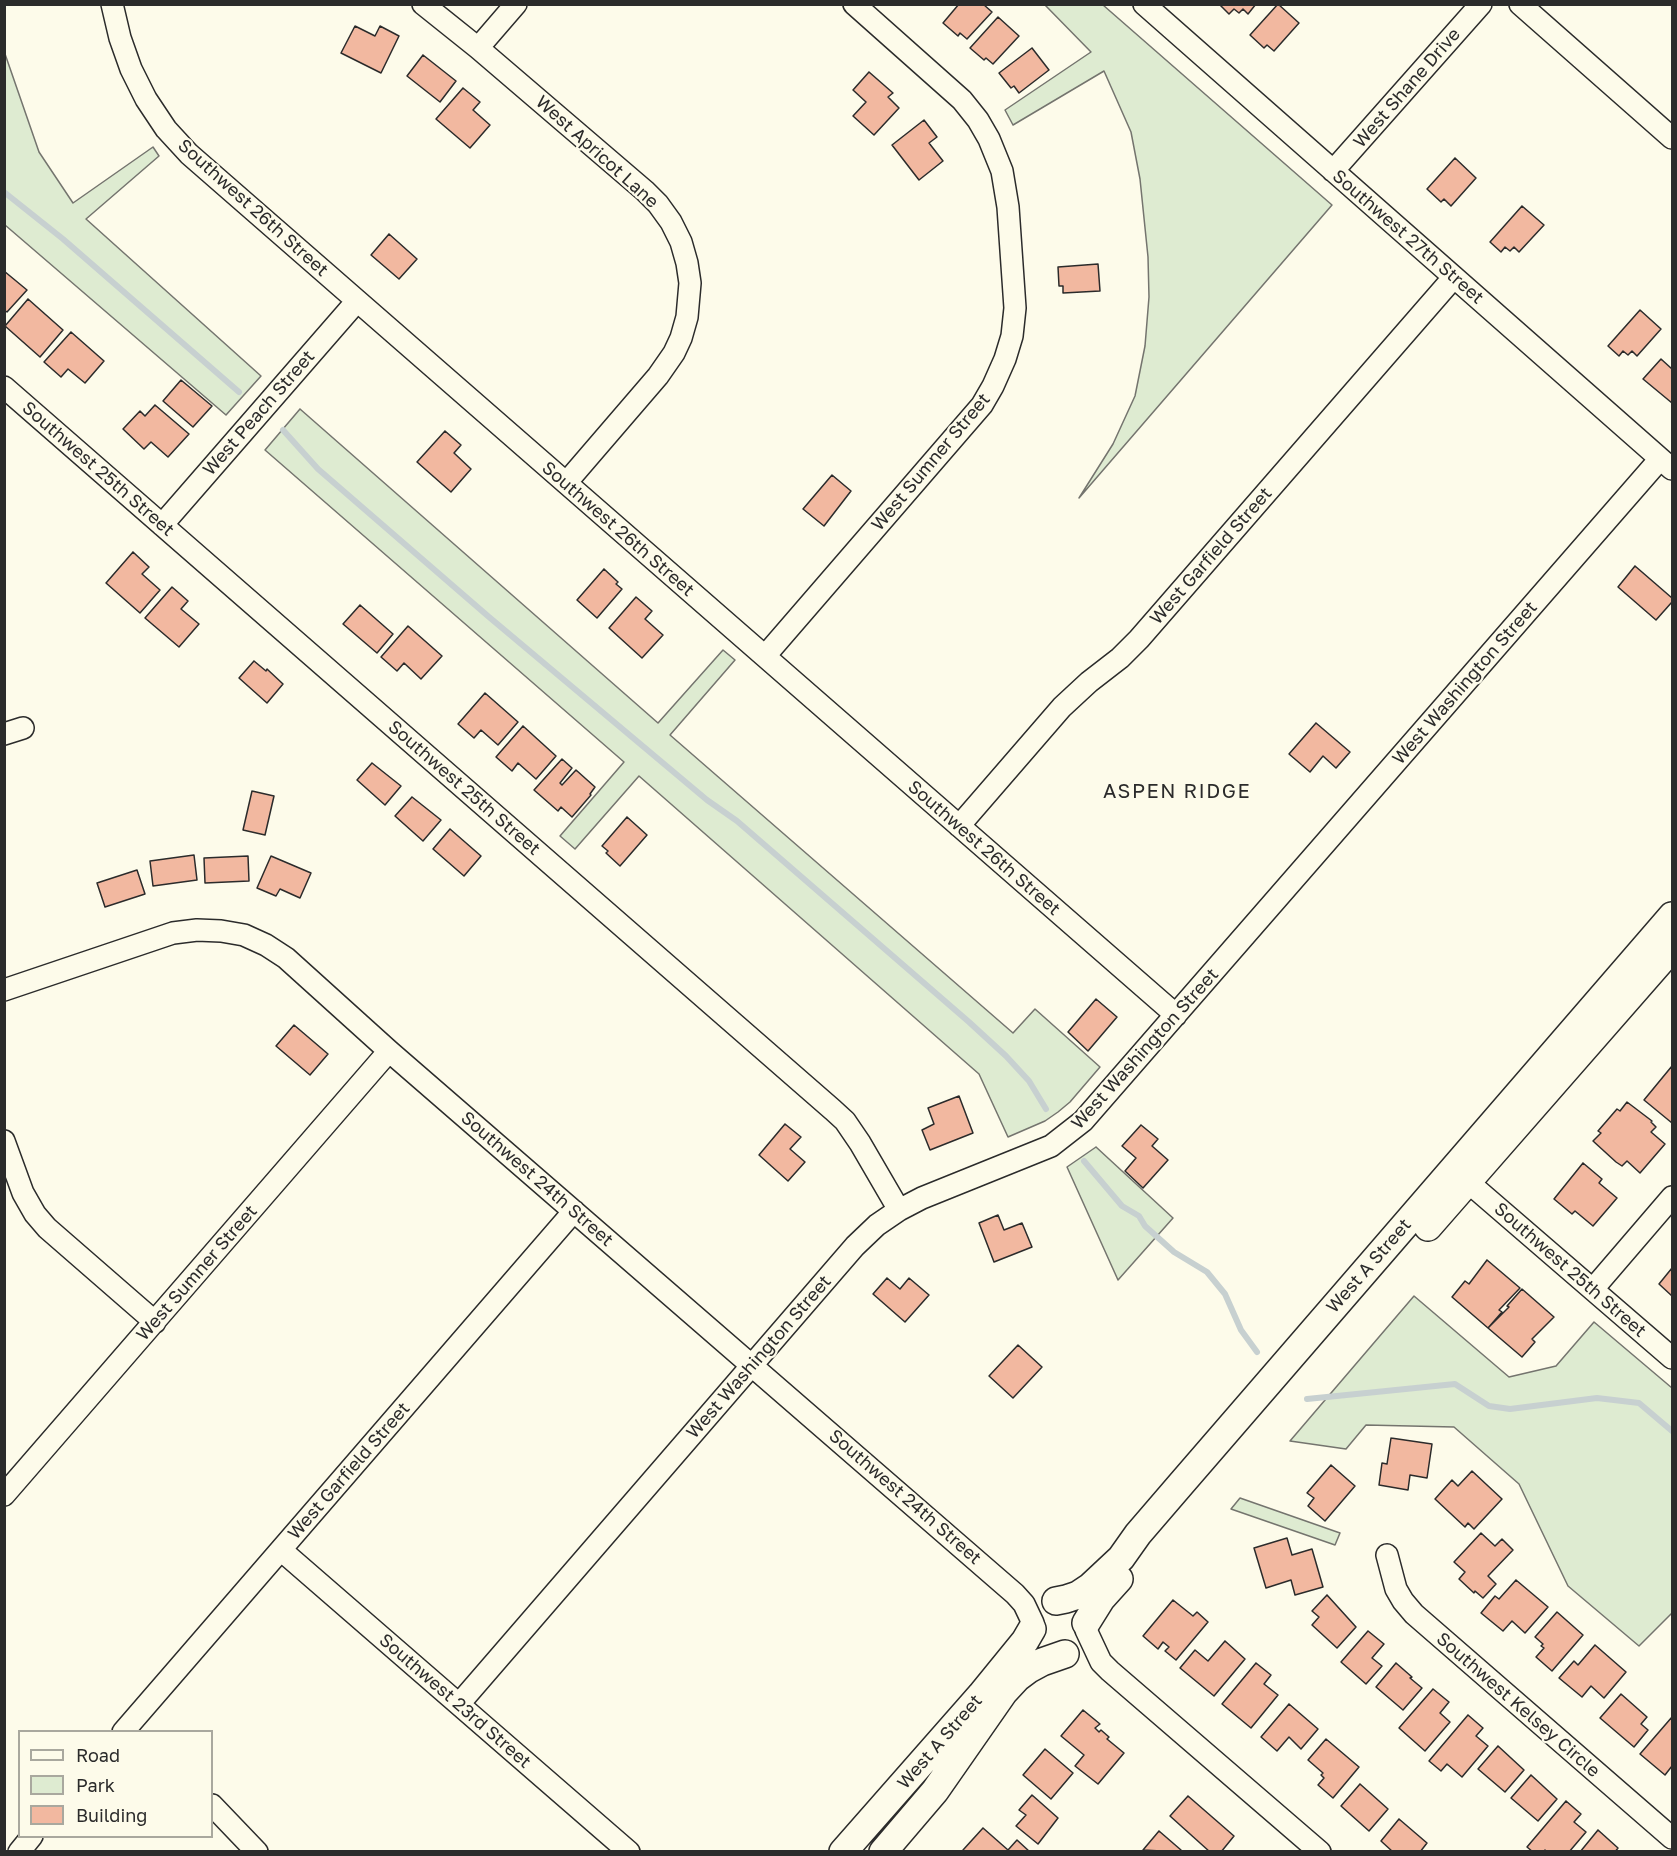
<!DOCTYPE html>
<style>
body{margin:0}
#map{position:relative;width:1677px;height:1856px;overflow:hidden;background:#fdfbea;font-family:"Golos Text",sans-serif}
canvas{display:block}
.frame{position:absolute;inset:0;border:6px solid #2b2b2b;pointer-events:none}
.legend{position:absolute;left:18px;top:1730px;width:195px;height:108px;box-sizing:border-box;background:#fdfbea;border:2px solid #a9a89e;margin:0;padding:8px 10px;list-style:none;font-size:18px;color:#2b2b2b}
.legend li{display:flex;align-items:center;gap:12px;height:30px}
.legend b{width:30px;border:2px solid #a9a89e}
</style>
<div id="map">
<canvas width="1677" height="1856"></canvas>
<div class="frame"></div>
<ul class="legend">
<li><b style="height:8px;background:#fdfbea"></b>Road</li>
<li><b style="height:16px;background:#deebd1"></b>Park</li>
<li><b style="height:16px;background:#f2b8a0"></b>Building</li>
</ul>
</div>
<script>
const ctx = document.querySelector('canvas').getContext('2d');
ctx.lineJoin = 'round';
function fill(path, color) { ctx.fillStyle = color; ctx.fill(path, 'evenodd'); }
const shape = rows => new Path2D(rows.map(r => 'M' + r).join(''));
function strokePath(path, color, width, dash) { ctx.strokeStyle = color; ctx.lineWidth = width; ctx.lineCap = dash ? 'butt' : 'round'; ctx.setLineDash(dash || []); ctx.stroke(path); }
function write(font, color, halo, rows, align = 'center') {
  ctx.font = font + ' "Golos Text",sans-serif'; ctx.lineWidth = 4.5; ctx.setLineDash([]); ctx.textBaseline = 'middle'; ctx.strokeStyle = halo; ctx.fillStyle = color; for (const [text, x, y, turn = 0] of rows) {
    ctx.save(); ctx.translate(x, y); ctx.rotate((+turn || 0) * Math.PI / 180); ctx.textAlign = isNaN(turn) ? turn : align; if (halo) ctx.strokeText(text, 0, 0); ctx.fillText(text, 0, 0); ctx.restore();
  }
}
const green = shape([
 [1045,5,1103,5,1332,205,1079,498,1113,444,1135,396,1145,346,1149,297,1148,257,1140,179,1131,132,1104,71,1013,125,1005,110,1091,52,1045,5],
 [4,51,39,152,73,203,153,147,159,156,86,219,261,376,226,415,5,225,4,51],
 [300,409,658,723,723,650,735,660,670,735,1013,1033,1035,1009,1100,1067,1070,1102,1058,1112,1045,1121,1008,1137,979,1074,639,776,575,849,560,836,624,762,265,450,300,409],
 [1096,1147,1173,1218,1118,1280,1067,1167,1096,1147],
 [1414,1296,1509,1377,1556,1366,1594,1322,1672,1388,1672,1613,1639,1646,1568,1586,1519,1484,1454,1427,1366,1425,1346,1449,1290,1441,1414,1296],
 [1240,1498,1340,1533,1335,1545,1231,1509,1240,1498]
]);
const stream = shape([
 [4,192,63,239,239,392],
 [283,430,318,469,489,617,707,800,737,821,969,1022,1006,1056,1029,1081,1046,1109],
 [1084,1161,1122,1206,1139,1216,1145,1226,1174,1252,1207,1272,1225,1294,1241,1330,1257,1352],
 [1307,1399,1455,1384,1489,1406,1510,1409,1597,1398,1639,1403,1672,1431]
]);
const building = shape([
 [959,4,983,4,992,12,967,39,960,33,958,36,943,23,959,4],
 [1219,4,1256,4,1248,14,1243,9,1239,13,1234,9,1229,14,1219,4],
 [1278,4,1299,23,1274,51,1267,45,1264,48,1250,35,1278,4],
 [998,17,1019,36,993,64,986,58,984,60,970,48,998,17],
 [355,26,375,36,380,26,399,36,381,73,341,53,355,26],
 [1032,48,1049,70,1019,93,1014,86,1011,88,999,73,1032,48],
 [423,55,456,81,440,102,407,76,423,55],
 [869,72,893,93,888,97,899,108,874,135,853,116,866,102,853,90,869,72],
 [463,88,480,102,473,110,490,125,470,148,436,119,463,88],
 [924,120,937,137,929,143,943,161,919,180,892,145,924,120],
 [1455,158,1476,178,1451,206,1444,199,1441,202,1427,189,1455,158],
 [1522,206,1544,225,1519,252,1514,247,1510,251,1505,247,1501,252,1490,242,1522,206],
 [389,234,417,259,399,279,371,255,389,234],
 [1098,264,1100,291,1063,293,1063,286,1059,286,1058,267,1098,264],
 [4,271,27,290,7,312,4,310,4,271],
 [28,299,63,330,40,357,5,326,28,299],
 [1640,310,1661,329,1637,356,1632,351,1628,355,1623,351,1619,356,1608,346,1640,310],
 [71,332,104,361,85,383,68,369,61,377,44,362,71,332],
 [1661,359,1672,369,1672,403,1643,379,1661,359],
 [181,380,212,406,193,427,163,401,181,380],
 [155,405,189,434,168,457,151,442,144,449,123,429,140,411,145,416,155,405],
 [445,431,461,445,454,453,471,469,451,492,417,462,445,431],
 [832,475,851,491,824,526,803,509,832,475],
 [133,552,149,567,142,574,160,590,140,613,106,583,133,552],
 [1635,566,1672,598,1672,602,1656,620,1618,587,1635,566],
 [604,569,618,582,616,584,622,589,597,618,577,600,604,569],
 [172,587,188,601,181,609,199,624,179,647,145,618,172,587],
 [636,597,652,611,645,619,663,635,642,658,609,628,636,597],
 [360,605,393,634,377,653,343,624,360,605],
 [408,626,442,656,421,679,404,663,397,671,381,657,408,626],
 [254,661,266,671,267,669,283,684,267,703,239,678,254,661],
 [485,693,518,722,498,745,481,730,474,738,458,724,485,693],
 [1316,723,1350,752,1336,768,1323,756,1310,772,1289,754,1316,723],
 [523,726,556,756,536,779,518,763,512,771,496,757,523,726],
 [562,759,572,768,560,783,562,785,576,770,595,787,590,794,591,795,572,817,561,807,558,811,534,790,562,759],
 [372,763,401,786,385,805,357,780,372,763],
 [252,791,274,796,265,835,243,830,252,791],
 [412,797,441,820,423,841,395,816,412,797],
 [627,817,647,835,620,866,606,853,608,851,602,846,627,817],
 [450,829,481,856,464,876,433,849,450,829],
 [194,855,197,880,153,886,150,861,194,855],
 [248,856,249,881,205,883,204,858,248,856],
 [271,856,311,873,300,898,280,889,276,896,257,888,271,856],
 [137,870,145,894,105,907,97,883,137,870],
 [1096,999,1117,1017,1088,1051,1068,1032,1096,999],
 [294,1025,328,1054,310,1075,276,1046,294,1025],
 [1672,1066,1672,1123,1644,1100,1672,1066],
 [959,1096,973,1133,930,1150,922,1130,934,1124,928,1108,959,1096],
 [1627,1102,1652,1121,1651,1122,1656,1127,1651,1132,1665,1144,1640,1173,1627,1161,1622,1166,1616,1162,1593,1141,1601,1133,1598,1131,1617,1109,1620,1111,1627,1102],
 [785,1124,801,1137,790,1149,805,1162,788,1181,759,1155,785,1124],
 [1141,1125,1158,1139,1152,1146,1168,1160,1143,1188,1125,1171,1136,1158,1122,1146,1141,1125],
 [1583,1163,1602,1179,1599,1183,1617,1198,1593,1226,1575,1211,1572,1214,1554,1199,1583,1163],
 [998,1215,1004,1230,1022,1223,1032,1247,994,1262,979,1223,998,1215],
 [1487,1260,1520,1288,1499,1310,1502,1312,1488,1328,1452,1297,1465,1281,1469,1284,1487,1260],
 [1672,1268,1672,1296,1659,1284,1672,1268],
 [887,1278,900,1289,909,1278,929,1295,905,1322,873,1294,887,1278],
 [1522,1289,1554,1317,1532,1339,1535,1342,1522,1357,1488,1328,1509,1307,1507,1306,1522,1289],
 [1018,1345,1042,1367,1013,1398,989,1376,1018,1345],
 [1391,1438,1432,1444,1427,1478,1410,1475,1408,1490,1379,1485,1382,1463,1387,1464,1391,1438],
 [1331,1465,1355,1486,1325,1521,1308,1506,1314,1498,1307,1493,1331,1465],
 [1472,1471,1502,1499,1474,1529,1468,1523,1465,1527,1435,1499,1452,1480,1458,1486,1472,1471],
 [1481,1533,1495,1546,1502,1539,1513,1550,1488,1576,1496,1584,1483,1598,1475,1591,1474,1593,1459,1579,1465,1572,1454,1562,1481,1533],
 [1287,1538,1292,1555,1312,1549,1323,1587,1295,1595,1291,1580,1266,1588,1254,1548,1287,1538],
 [1516,1580,1548,1607,1525,1633,1512,1621,1503,1631,1481,1613,1495,1596,1499,1599,1516,1580],
 [1327,1595,1356,1627,1337,1648,1312,1625,1319,1617,1312,1611,1327,1595],
 [1173,1600,1193,1616,1197,1612,1208,1622,1176,1660,1165,1651,1169,1647,1163,1642,1158,1649,1143,1636,1173,1600],
 [1557,1612,1583,1635,1552,1671,1536,1657,1544,1648,1541,1646,1543,1644,1535,1637,1557,1612],
 [1368,1631,1384,1644,1372,1658,1382,1666,1366,1684,1341,1662,1368,1631],
 [1225,1641,1245,1659,1214,1696,1180,1668,1195,1650,1208,1661,1225,1641],
 [1595,1645,1626,1672,1604,1698,1591,1686,1582,1697,1559,1678,1574,1661,1578,1665,1595,1645],
 [1256,1663,1271,1675,1264,1684,1278,1695,1251,1728,1222,1704,1256,1663],
 [1396,1663,1412,1677,1410,1678,1422,1688,1403,1710,1376,1687,1396,1663],
 [1433,1689,1449,1702,1440,1713,1450,1722,1425,1751,1399,1728,1433,1689],
 [1621,1694,1647,1717,1641,1724,1648,1730,1634,1747,1600,1718,1621,1694],
 [1289,1704,1318,1729,1301,1749,1289,1737,1277,1751,1261,1737,1289,1704],
 [1083,1710,1100,1724,1095,1728,1099,1732,1101,1730,1109,1737,1107,1739,1124,1753,1098,1784,1075,1766,1084,1755,1061,1736,1083,1710],
 [1468,1715,1483,1728,1476,1736,1488,1746,1462,1777,1447,1764,1441,1771,1429,1761,1468,1715],
 [1672,1717,1672,1766,1665,1775,1640,1754,1672,1717],
 [1326,1739,1359,1767,1333,1798,1318,1785,1324,1778,1321,1775,1323,1773,1308,1760,1326,1739],
 [1498,1746,1524,1770,1505,1792,1478,1769,1498,1746],
 [1045,1749,1073,1773,1051,1799,1023,1775,1045,1749],
 [1531,1775,1557,1799,1538,1821,1511,1798,1531,1775],
 [1360,1784,1388,1809,1369,1831,1341,1806,1360,1784],
 [1032,1795,1058,1818,1038,1844,1016,1826,1026,1815,1019,1810,1032,1795],
 [1188,1796,1234,1836,1221,1852,1210,1852,1170,1816,1188,1796],
 [1566,1801,1581,1814,1574,1822,1586,1832,1569,1852,1547,1852,1545,1850,1543,1852,1533,1852,1527,1847,1566,1801],
 [1399,1819,1427,1843,1420,1852,1393,1852,1381,1841,1399,1819],
 [983,1828,1008,1850,1017,1840,1030,1852,965,1852,963,1850,983,1828],
 [1598,1830,1618,1848,1615,1852,1580,1852,1598,1830],
 [1159,1831,1181,1850,1179,1852,1143,1850,1159,1831]
]);
const minor = shape([
 [112,4,120,38,131,69,146,99,166,129,189,154,1176,1015],
 [423,4,478,48,645,191,658,204,671,222,681,242,687,263,690,283,687,317,681,338,674,353,658,376,566,483],
 [1144,4,1672,469],
 [1520,4,1672,138],
 [478,48,516,4],
 [1333,171,1481,4],
 [4,387,833,1110,845,1121,860,1143,899,1210],
 [162,525,357,301],
 [765,656,982,405,993,386,1005,359,1012,336,1015,308,1008,207,1002,171,989,139,978,120,962,100,854,4],
 [4,734,23,728],
 [959,826,1062,707,1089,682,1120,658,1139,639,1454,277],
 [4,990,173,933,197,930,221,931,244,935,266,945,286,958,389,1051,1015,1594,1024,1604,1033,1623],
 [4,1141,23,1193,35,1214,47,1228,155,1322],
 [1468,1182,1672,1358],
 [1593,1289,1672,1197],
 [4,1495,389,1051],
 [281,1550,629,1852],
 [1387,1555,1396,1589,1403,1601,1414,1614,1672,1838],
 [1086,1630,1101,1662,1110,1671,1320,1852],
 [459,1704,855,1246,877,1225,899,1210,922,1198,1051,1146,1083,1121,1660,459],
 [123,1732,574,1211],
 [212,1805,257,1852],
 [19,1852,32,1836]
]);
const major = shape([
 [1428,1227,1672,948],
 [1056,1601,1066,1599,1078,1595,1090,1587,1121,1558,1138,1534,1181,1484,1672,916],
 [1086,1623,1101,1599,1119,1579],
 [843,1852,981,1695,1025,1641,1032,1629],
 [883,1852,935,1791,1004,1692,1017,1678,1029,1669,1042,1662,1065,1654]
]);
const streetNames = [
 ["West Shane Drive",1407,88,-49],
 ["West Apricot Lane",597,152,42],
 ["Southwest 26th Street",253,208,42],
 ["Southwest 27th Street",1408,237,41],
 ["West Peach Street",259,413,-49],
 ["West Sumner Street",931,462,-50],
 ["Southwest 25th Street",98,469,41],
 ["Southwest 26th Street",618,529,41],
 ["West Garfield Street",1211,556,-49],
 ["West Washington Street",1465,683,-49],
 ["Southwest 25th Street",464,788,41],
 ["Southwest 26th Street",984,848,41],
 ["West Washington Street",1145,1049,-48],
 ["Southwest 24th Street",537,1179,41],
 ["West A Street",1369,1266,-49],
 ["Southwest 25th Street",1570,1270,41],
 ["West Sumner Street",197,1273,-49],
 ["West Washington Street",759,1357,-49],
 ["West Garfield Street",349,1471,-49],
 ["Southwest 24th Street",905,1497,41],
 ["Southwest 23rd Street",455,1701,41],
 ["Southwest Kelsey Circle",1518,1705,41],
 ["West A Street",940,1742,-49]
];
const neighbourhoodNames = [
 ["ASPEN RIDGE",1177,792]
];
fill(green, '#deebd1');
strokePath(green, '#74746e', 1.5);
strokePath(stream, '#c7d0d0', 6);
fill(building, '#f2b8a0');
strokePath(building, '#2b2b2b', 1.5);
strokePath(minor, '#2b2b2b', 24);
strokePath(major, '#2b2b2b', 30);
strokePath(minor, '#fdfbea', 21);
strokePath(major, '#fdfbea', 27);
write('18px', '#2b2b2b', '#fdfbea', streetNames);
ctx.letterSpacing = '1.5px';
write('20px', '#2b2b2b', '#fdfbea', neighbourhoodNames);
ctx.letterSpacing = '0px';
</script>
